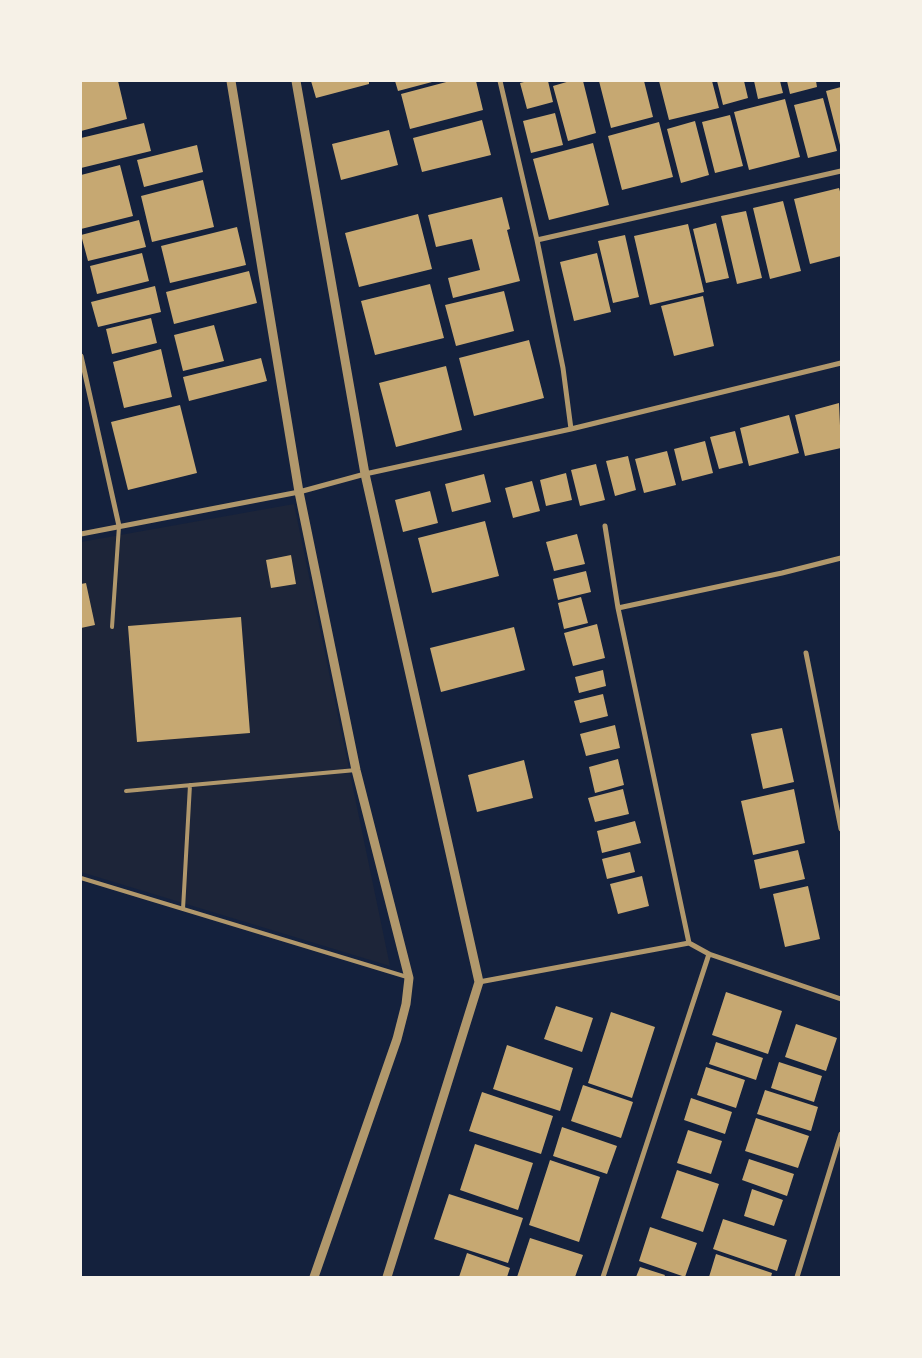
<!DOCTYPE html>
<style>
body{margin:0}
#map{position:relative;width:922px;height:1358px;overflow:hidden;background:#14213d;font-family:Jost,sans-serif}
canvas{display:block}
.frame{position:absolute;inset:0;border:82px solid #f6f1e7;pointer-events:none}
</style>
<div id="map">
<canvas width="922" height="1358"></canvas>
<div class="frame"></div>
</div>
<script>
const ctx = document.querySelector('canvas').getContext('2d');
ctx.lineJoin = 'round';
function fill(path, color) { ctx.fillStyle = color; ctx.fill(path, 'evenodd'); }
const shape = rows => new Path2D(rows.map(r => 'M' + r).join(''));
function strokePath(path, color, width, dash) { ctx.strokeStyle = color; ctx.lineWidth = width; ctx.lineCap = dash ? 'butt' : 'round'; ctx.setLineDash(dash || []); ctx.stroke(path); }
const green = shape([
 [294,504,390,966,81,872,81,542]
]);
const building = shape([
 [81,81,118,81,127,119,81,131],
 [311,81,369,81,369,84,316,98],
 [395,81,432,81,432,82,398,91],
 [450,81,476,81,483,110,410,129,401,94],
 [528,81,548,81,553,102,527,109,520,83],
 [570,81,583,81,596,133,568,141,553,86],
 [599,81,644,81,653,117,611,128],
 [659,81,712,81,719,108,669,120],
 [717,81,744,81,748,98,723,105],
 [754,81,780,81,783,93,758,99],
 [787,81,816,81,817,87,790,94],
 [841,87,841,145,840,145,826,91],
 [823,98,837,151,808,158,794,105],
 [785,99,800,157,749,170,734,112],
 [555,113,563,145,531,153,523,121],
 [730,115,743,166,715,173,702,122],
 [482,120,491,155,422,172,413,138],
 [695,121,709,175,681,183,667,129],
 [659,122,673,177,622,190,608,136],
 [144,123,151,151,81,168,81,138],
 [389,130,398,165,341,180,332,144],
 [593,143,609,205,549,220,533,159],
 [197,145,203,172,144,187,137,160],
 [120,165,133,216,81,229,81,175],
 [203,180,214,227,152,242,141,196],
 [839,188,841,195,841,256,810,264,794,199],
 [502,197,510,229,507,230,520,281,453,298,448,278,480,270,472,239,436,247,428,215],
 [783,201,801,271,770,279,753,208],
 [746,211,762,278,737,284,721,216],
 [418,214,432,269,359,287,345,233],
 [139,220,146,247,88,261,81,235],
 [716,223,729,278,706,283,693,229],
 [688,224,704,292,650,305,634,236],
 [237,227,246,265,170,283,161,246],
 [625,235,639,297,613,303,598,241],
 [142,253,149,281,97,294,90,266],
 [597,253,611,312,574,321,560,262],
 [249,271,257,303,174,324,166,292],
 [430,284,444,338,375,355,361,301],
 [155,286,161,312,98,327,91,302],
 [504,291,514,331,456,346,445,305],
 [703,296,714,346,674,356,661,306],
 [151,318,157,343,112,354,106,329],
 [214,325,224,361,183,371,174,335],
 [529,340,544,398,474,416,459,358],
 [161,349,172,397,124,408,113,362],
 [261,358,267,381,189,401,183,377],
 [446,366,462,430,396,447,379,383],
 [839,403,841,448,805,456,795,415],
 [180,405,197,473,128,490,111,422],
 [789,415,799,453,749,466,740,428],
 [735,431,743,463,719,469,710,437],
 [705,441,713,473,682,481,674,449],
 [667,451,676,485,644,493,635,459],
 [628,456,636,490,615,496,606,461],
 [596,464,605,500,580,506,571,470],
 [566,473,572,500,546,506,540,480],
 [484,474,491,502,452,512,445,484],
 [532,481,540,511,513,518,505,488],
 [430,491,438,523,403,532,395,500],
 [485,521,499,576,432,593,418,538],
 [577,534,585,564,554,571,546,542],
 [291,555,296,584,271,588,266,560],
 [586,571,591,592,558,600,553,579],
 [86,583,95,625,81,628,81,584],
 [581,597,588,623,564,629,558,603],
 [241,617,250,733,137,742,128,626],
 [597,624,605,658,573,666,564,633],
 [514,627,525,670,441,692,430,648],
 [603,670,606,686,579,693,575,677],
 [603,694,608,716,580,723,574,701],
 [615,725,620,748,586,756,580,734],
 [782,728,794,782,763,789,751,734],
 [618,759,624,785,595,793,589,767],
 [524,760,533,798,477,812,468,775],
 [623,789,629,814,595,822,588,798],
 [794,789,805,843,753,855,741,801],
 [635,821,641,843,602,853,597,831],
 [798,850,805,879,760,889,754,860],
 [630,852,635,872,607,879,602,859],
 [642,876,649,906,618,914,610,884],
 [808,886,820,939,785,947,773,894],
 [726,992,782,1011,768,1054,712,1035],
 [556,1006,593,1018,582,1052,544,1039],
 [611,1012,655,1027,632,1098,588,1083],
 [796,1024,837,1038,826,1071,785,1057],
 [716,1042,763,1058,756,1080,709,1064],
 [507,1045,573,1068,560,1111,493,1089],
 [779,1062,822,1076,814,1102,771,1088],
 [706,1067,745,1080,736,1108,697,1095],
 [583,1085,633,1102,621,1138,571,1121],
 [765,1090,818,1107,811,1131,757,1114],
 [482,1092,553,1116,541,1154,469,1131],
 [691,1098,732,1112,725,1134,684,1120],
 [756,1118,809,1136,798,1168,745,1151],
 [562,1127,617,1146,607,1174,553,1156],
 [688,1130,722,1141,711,1174,677,1163],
 [475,1144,533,1163,518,1210,460,1190],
 [749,1159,794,1174,787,1196,742,1180],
 [550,1160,600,1177,579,1242,529,1225],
 [677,1170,719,1184,703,1232,661,1218],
 [752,1189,783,1200,774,1226,744,1216],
 [449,1194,523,1218,508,1263,434,1239],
 [723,1219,787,1240,777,1271,713,1249],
 [650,1227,697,1243,685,1277,639,1261],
 [530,1238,583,1255,575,1277,517,1277],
 [467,1253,510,1268,507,1277,459,1277],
 [716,1254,772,1273,771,1277,709,1277],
 [640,1267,665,1275,664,1277,636,1277]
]);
const service = shape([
 [112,627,119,526],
 [126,791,356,770],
 [81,878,407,977],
 [183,909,190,785]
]);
const minor = shape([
 [500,81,537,240,563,368,571,429],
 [537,240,841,171],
 [81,356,119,526],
 [605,526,618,608],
 [81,534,299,492,365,474,571,429,841,363],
 [806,653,841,829],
 [689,943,618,608,782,573,841,558],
 [479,982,689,943,709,954,841,999],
 [603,1277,709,954],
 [797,1277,841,1134]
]);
const tertiary = shape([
 [231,81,299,492,356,770,409,978,406,1004,397,1039,314,1277],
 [296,81,365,474,479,982,387,1277]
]);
fill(green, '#1d2539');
fill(building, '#c6a872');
strokePath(service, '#b1986c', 4);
strokePath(minor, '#b1986c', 5);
strokePath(tertiary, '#b1986c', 9);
</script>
